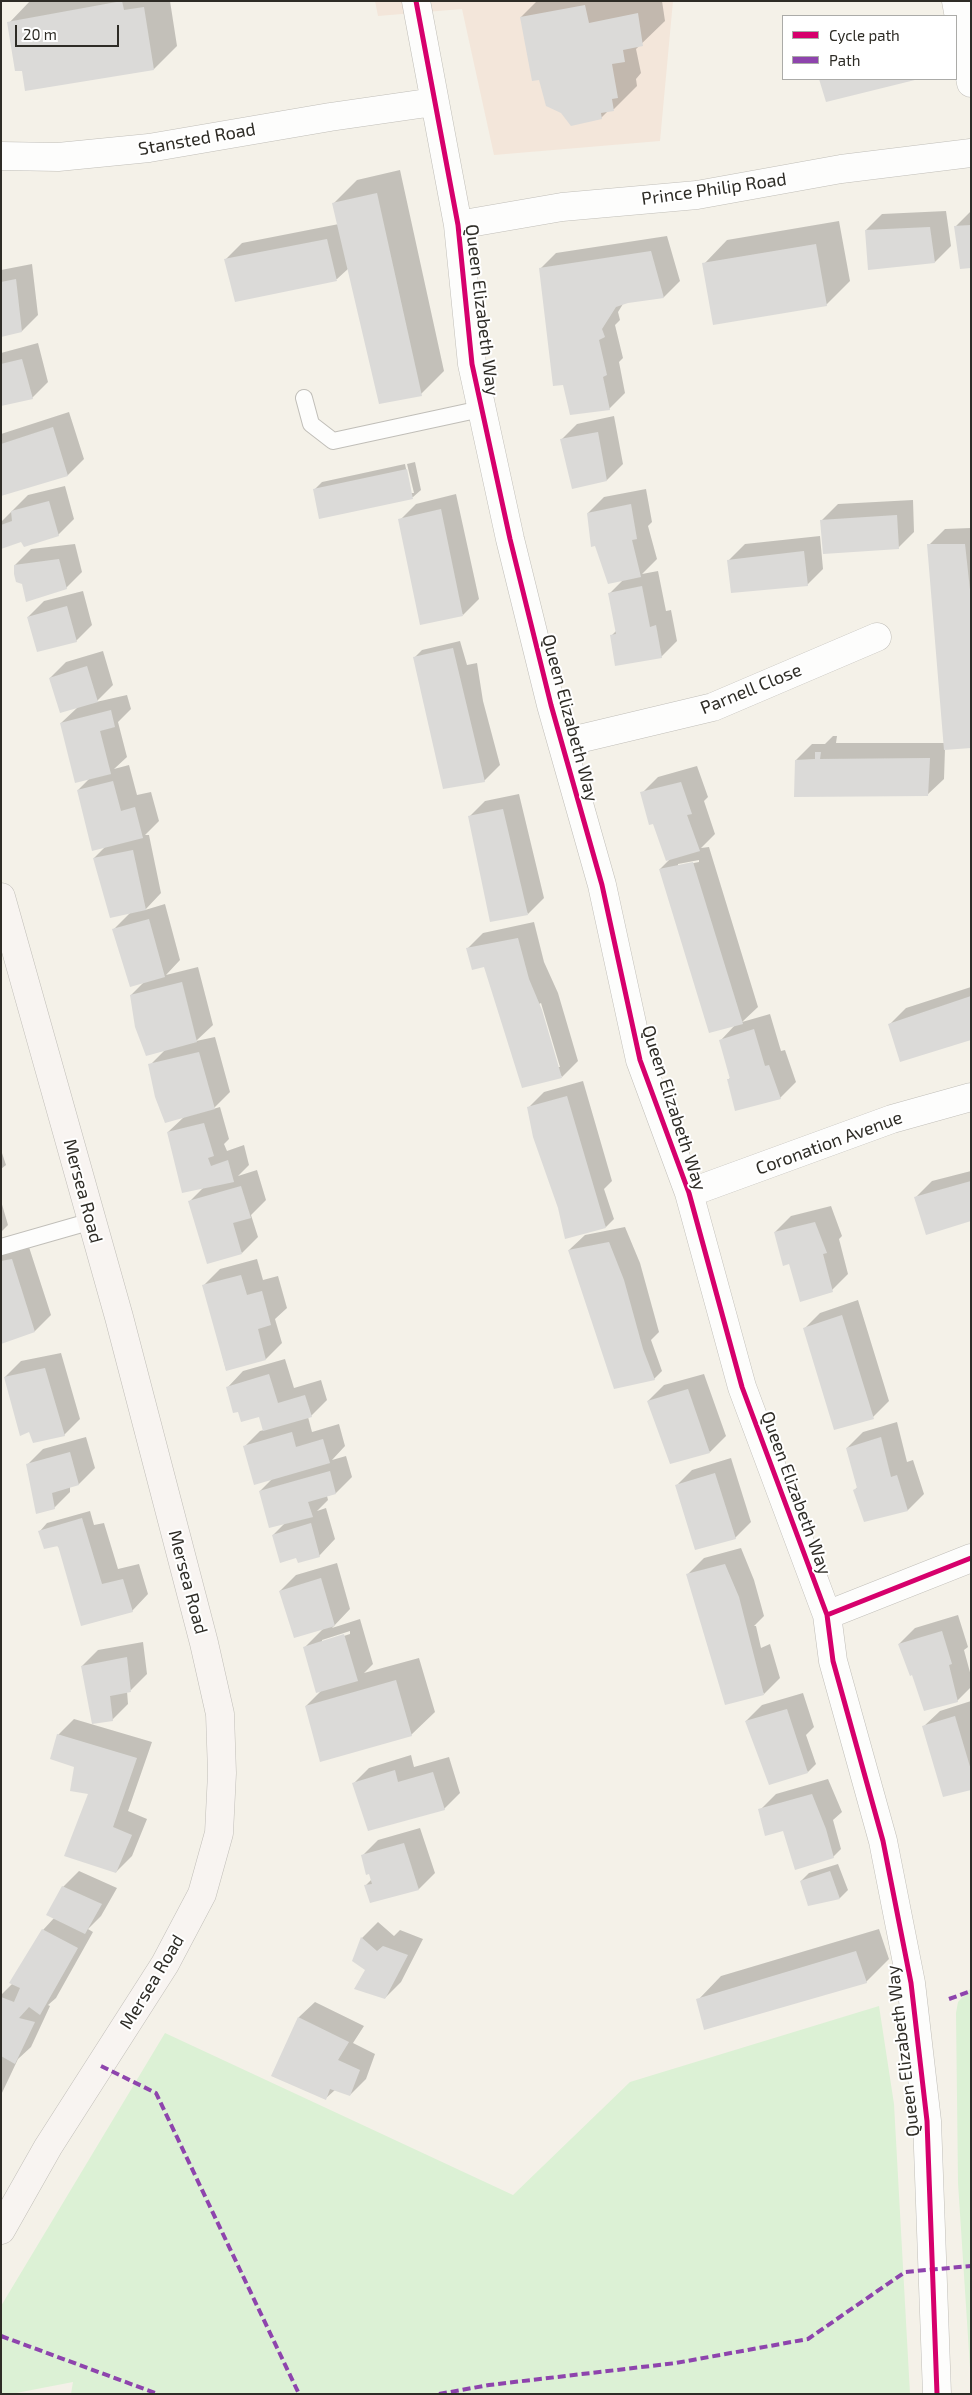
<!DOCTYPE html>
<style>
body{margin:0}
#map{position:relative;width:972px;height:2395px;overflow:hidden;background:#f4f1e8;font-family:"Exo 2",sans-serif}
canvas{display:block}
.frame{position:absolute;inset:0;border:2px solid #2e2c26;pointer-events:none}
.legend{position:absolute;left:782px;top:15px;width:175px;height:65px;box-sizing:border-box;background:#fff;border:1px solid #ababa8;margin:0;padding:6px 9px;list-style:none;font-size:15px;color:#2e2c26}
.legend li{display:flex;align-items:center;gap:10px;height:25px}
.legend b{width:25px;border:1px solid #ababa8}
.scale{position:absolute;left:15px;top:25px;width:104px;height:22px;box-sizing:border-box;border:2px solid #2e2c26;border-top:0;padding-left:6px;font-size:15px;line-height:18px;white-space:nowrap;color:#2e2c26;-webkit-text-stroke:4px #fff;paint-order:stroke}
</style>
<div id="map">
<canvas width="972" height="2395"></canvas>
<div class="frame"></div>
<ul class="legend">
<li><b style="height:6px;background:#d6006c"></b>Cycle path</li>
<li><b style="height:6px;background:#8e44ad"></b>Path</li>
</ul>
<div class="scale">20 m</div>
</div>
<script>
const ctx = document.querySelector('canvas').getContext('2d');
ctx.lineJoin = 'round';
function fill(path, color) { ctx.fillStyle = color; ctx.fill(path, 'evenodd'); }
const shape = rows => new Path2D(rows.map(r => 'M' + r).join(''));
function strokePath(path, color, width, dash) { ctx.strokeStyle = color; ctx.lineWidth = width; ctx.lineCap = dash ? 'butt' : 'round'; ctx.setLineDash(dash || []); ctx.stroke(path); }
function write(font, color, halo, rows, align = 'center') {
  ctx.font = font + ' "Exo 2",sans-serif'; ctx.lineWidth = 4; ctx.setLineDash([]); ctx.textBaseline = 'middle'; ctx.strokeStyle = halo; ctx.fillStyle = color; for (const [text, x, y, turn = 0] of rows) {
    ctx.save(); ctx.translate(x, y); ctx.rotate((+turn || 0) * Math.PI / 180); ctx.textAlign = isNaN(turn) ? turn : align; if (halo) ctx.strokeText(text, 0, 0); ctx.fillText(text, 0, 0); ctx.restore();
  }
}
const commercial = shape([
 [375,1,673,1,660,141,494,155,462,9,378,16]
]);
const green = shape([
 [971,1988,971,2383,958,2183,956,2013,958,2002],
 [879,2006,894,2104,910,2394,71,2394,73,2382,11,2394,1,2394,1,2306,165,2033,513,2195,630,2082]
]);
const shadow = shape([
 [30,1,170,1,177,46,154,69,9,23],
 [537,1,662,1,665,21,636,49,641,73,636,79,637,86,614,109,609,110,601,118,521,17],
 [820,79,915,79,827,100],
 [400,170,444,371,421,394,349,268,337,279,236,300,226,259,242,243,339,224,334,203,357,180],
 [946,211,951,246,935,262,866,230,882,214],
 [971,211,971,267,956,226],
 [839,221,850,281,826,305,704,264,727,240],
 [667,236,680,281,664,297,628,302,623,304,618,312,620,320,615,325,623,358,619,362,625,393,609,409,540,269,556,253],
 [32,264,38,315,22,331,1,336,1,270],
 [38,343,48,382,32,398,1,405,1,353],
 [69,412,84,459,68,475,1,495,1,434],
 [614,416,623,464,607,480,573,488,561,440,577,424],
 [415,462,421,490,413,497,320,518,314,490,322,482,405,464,411,493,414,493,407,464],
 [65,486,74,519,58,535,21,540,1,548,1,522,28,495],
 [646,489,652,522,648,526,657,559,642,574,658,571,666,611,671,610,677,641,661,657,611,636,617,630,609,594,624,579,588,513,604,497],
 [456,494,479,599,463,615,400,520,416,504],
 [913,500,914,532,898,548,822,520,838,504],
 [971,528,971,747,945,749,944,779,927,795,796,760,812,744,825,744,833,736,837,736,836,743,945,743,929,545,945,529],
 [820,536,823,569,807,585,729,560,745,544],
 [75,544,82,572,66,588,23,583,15,565,31,549],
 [83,591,92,625,76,641,28,617,44,601],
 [460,641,467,665,477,663,483,701,500,765,484,781,414,658,422,650],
 [103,651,113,685,96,702,127,695,131,709,118,722,127,757,114,769,129,765,137,795,151,792,159,821,145,835,149,835,161,893,145,910,165,904,180,960,166,975,198,967,213,1025,196,1041,215,1037,230,1092,213,1109,220,1107,229,1139,224,1144,227,1151,244,1145,249,1165,238,1176,257,1170,266,1200,251,1215,258,1237,242,1253,189,1202,204,1187,168,1132,184,1117,150,1065,165,1050,131,995,145,981,113,930,131,912,94,858,106,846,78,790,90,778,61,723,78,707,50,678,66,662],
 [697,766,708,797,704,801,715,834,701,848,709,847,758,1007,742,1022,770,1014,781,1051,785,1050,796,1082,780,1098,728,1080,731,1077,721,1040,736,1024,660,869,671,858,642,793,658,777],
 [699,860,699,862,678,866,678,864],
 [519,794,544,898,528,914,469,817,485,801],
 [534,922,544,962,558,993,578,1061,562,1077,485,966,467,949,483,933],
 [541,1003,560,1067,558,1067,539,1004],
 [971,987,971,1039,890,1024,906,1008],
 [583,1081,612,1181,604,1189,614,1219,606,1227,559,1208,528,1108,544,1092],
 [1,1150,6,1165,1,1169],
 [971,1171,971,1220,916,1197,932,1181],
 [1,1201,8,1225,1,1232],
 [831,1206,842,1236,839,1239,848,1274,832,1290,790,1263,775,1232,791,1216],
 [625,1227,640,1263,659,1332,651,1340,662,1371,654,1379,569,1250,585,1235],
 [28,1244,51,1315,35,1331,1,1342,1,1250],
 [257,1259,263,1280,278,1276,287,1308,275,1319,282,1343,266,1359,226,1370,204,1285,220,1269],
 [858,1300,889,1401,873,1417,804,1329,820,1313],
 [61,1353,80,1419,64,1435,5,1377,21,1361],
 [285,1359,294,1388,321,1380,327,1400,311,1416,308,1417,312,1432,339,1424,345,1446,332,1460,346,1456,352,1477,336,1493,327,1496,328,1500,317,1511,326,1508,335,1539,319,1556,297,1557,273,1535,285,1523,260,1491,273,1478,244,1447,260,1431,264,1430,260,1415,227,1388,243,1371],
 [704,1374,726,1436,710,1452,648,1401,664,1385],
 [897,1422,907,1462,913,1460,924,1494,908,1510,865,1520,855,1490,858,1486,847,1448,863,1432],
 [86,1437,95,1468,79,1484,70,1487,70,1492,54,1508,27,1465,43,1449],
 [731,1458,751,1522,735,1538,676,1486,692,1470],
 [90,1511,94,1525,104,1523,118,1569,139,1564,148,1594,132,1611,40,1531,47,1523],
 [741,1548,754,1580,764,1616,754,1626,756,1626,761,1648,770,1644,780,1678,764,1694,688,1574,704,1558],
 [337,1563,350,1609,332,1628,360,1619,373,1664,364,1673,419,1658,435,1712,411,1735,306,1706,322,1690,305,1647,323,1629,280,1591,296,1575],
 [350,1631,350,1634,322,1643,322,1640],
 [958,1615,968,1647,964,1650,971,1676,971,1687,957,1701,913,1673,899,1644,915,1628],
 [143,1642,147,1674,131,1690,127,1691,128,1704,112,1720,82,1666,98,1650],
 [803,1693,814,1727,806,1735,816,1764,808,1772,746,1721,762,1705],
 [971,1701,971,1788,923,1727,940,1711],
 [74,1719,152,1742,128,1811,147,1819,132,1856,116,1872,89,1793,58,1735],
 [411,1755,414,1767,449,1757,460,1793,444,1809,353,1784,369,1768],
 [828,1779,842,1812,833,1820,841,1849,833,1857,784,1829,760,1810,776,1794],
 [420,1828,435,1873,419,1889,365,1886,372,1879,362,1856,378,1840],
 [838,1864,848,1890,840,1898,809,1905,801,1881,809,1873],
 [79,1871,117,1888,101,1916,88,1929,93,1932,56,1998,48,2005,50,2006,31,2047,18,2059,1,2095,1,1995,13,1983,43,1930,55,1917,63,1887],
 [378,1922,394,1936,400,1930,423,1939,401,1982,385,1998,367,1970,353,1960,362,1938],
 [879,1929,889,1959,866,1982,698,2000,721,1976],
 [315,2002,364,2026,353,2043,375,2054,366,2079,350,2095,335,2090,325,2099,273,2075,299,2017]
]);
const building = shape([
 [122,1,124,10,144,7,154,70,25,91,22,71,15,71,7,22],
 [585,5,589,23,638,13,643,46,623,50,625,62,612,64,618,98,612,99,614,111,601,113,602,119,571,126,561,113,546,106,539,80,532,81,520,17],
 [819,79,919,79,826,102],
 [377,193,422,396,379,404,332,203],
 [971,225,971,268,960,269,954,226],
 [930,227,935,263,868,270,865,230],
 [327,239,337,281,235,302,224,259],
 [816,244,827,306,713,325,702,263],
 [651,251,664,298,628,303,616,307,602,329,605,337,599,340,607,375,603,377,610,410,570,415,563,385,553,386,539,268],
 [16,279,22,332,1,337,1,282],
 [22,359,33,399,1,406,1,364],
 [53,427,68,476,1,496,1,444],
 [598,432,607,481,572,489,560,439],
 [407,469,413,499,319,519,313,489],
 [49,501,59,536,24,547,21,542,1,549,1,525,12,521,11,511],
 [631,504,637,539,632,540,641,577,608,584,595,546,591,547,587,513],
 [441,509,463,616,420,625,398,519],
 [897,515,899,549,823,554,820,520],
 [927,544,965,544,971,599,971,748,944,750],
 [804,551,808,586,731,593,727,560],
 [59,559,67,589,26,602,22,584,16,582,14,574,14,565],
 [642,586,650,627,656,625,662,658,615,666,610,635,616,634,608,593],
 [67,606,77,642,37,652,27,617],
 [453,648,485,782,443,789,413,657],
 [87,666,98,702,60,713,49,678],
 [111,710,115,727,100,731,111,774,75,783,60,723],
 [815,752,821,752,820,759,930,758,928,796,794,797,795,760,815,759],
 [113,781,121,811,135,807,143,838,92,851,77,790],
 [681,782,692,814,687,815,700,851,666,861,653,824,649,825,640,792],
 [503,809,528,915,490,922,468,816],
 [133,850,146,910,110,918,93,858],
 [693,862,743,1024,709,1033,659,869],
 [149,919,165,977,130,987,112,929],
 [518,938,529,979,542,1010,562,1078,522,1088,484,967,472,970,466,948],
 [182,982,197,1042,146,1056,135,1027,130,995],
 [971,996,971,1040,900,1062,888,1024],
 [754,1029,765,1066,769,1065,781,1099,735,1111,727,1079,730,1079,719,1040],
 [199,1052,215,1109,165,1123,155,1097,148,1064],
 [567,1096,606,1228,565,1239,558,1208,533,1137,527,1107],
 [204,1123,214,1156,208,1158,211,1166,228,1160,234,1182,182,1193,167,1132],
 [971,1181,971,1221,926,1235,914,1197],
 [241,1186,251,1218,233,1223,242,1254,207,1264,188,1201],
 [815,1222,827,1253,823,1254,833,1292,800,1302,789,1264,783,1266,774,1232],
 [609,1242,624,1280,643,1349,655,1380,614,1389,568,1250],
 [12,1259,35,1332,1,1344,1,1261],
 [241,1275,247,1295,262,1291,271,1325,258,1329,266,1360,226,1371,202,1285],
 [842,1315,874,1419,834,1430,803,1328],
 [45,1368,65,1436,33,1443,29,1432,20,1436,4,1377],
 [269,1374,278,1403,305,1395,312,1417,263,1431,259,1417,241,1422,238,1412,233,1413,226,1387],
 [688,1389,710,1453,670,1464,647,1401],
 [292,1432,296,1447,323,1439,330,1463,254,1485,243,1446],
 [881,1437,891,1477,897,1475,908,1511,864,1522,853,1490,857,1488,846,1448],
 [70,1452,79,1485,52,1493,55,1509,36,1514,26,1464],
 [330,1471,336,1494,308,1502,313,1517,269,1528,259,1491],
 [715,1473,736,1539,695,1550,675,1485],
 [82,1518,102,1584,123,1579,133,1612,81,1626,58,1546,44,1549,38,1531],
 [311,1523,320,1557,298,1563,296,1558,280,1563,272,1535],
 [725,1564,739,1597,764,1695,725,1705,686,1574],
 [321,1578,335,1626,294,1638,279,1591],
 [942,1631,952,1664,949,1665,958,1702,924,1711,912,1675,910,1676,898,1644],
 [344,1634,358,1681,316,1693,303,1647],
 [127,1657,131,1692,110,1696,113,1721,92,1724,81,1666],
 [396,1680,412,1736,320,1762,305,1706],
 [787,1709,808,1773,769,1785,745,1721],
 [955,1716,971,1770,971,1790,943,1797,922,1726],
 [57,1734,137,1758,113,1827,132,1835,116,1873,64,1856,88,1794,70,1791,74,1767,50,1759],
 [395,1770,398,1782,433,1772,445,1810,368,1831,352,1783],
 [812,1794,826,1829,834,1858,795,1870,783,1831,765,1836,758,1809],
 [404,1843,419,1890,370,1903,364,1885,372,1884,369,1874,366,1875,361,1855],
 [830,1871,840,1899,808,1906,800,1881],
 [62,1886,102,1904,85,1934,46,1915],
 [42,1929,78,1948,40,2015,29,2007,19,2018,35,2022,15,2064,1,2056,1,1997,14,2002,20,1988,9,1983],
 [361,1937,377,1951,383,1946,408,1955,385,1999,354,1989,365,1970,352,1961],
 [856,1951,867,1983,704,2030,696,1999],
 [298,2017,349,2042,338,2060,360,2070,350,2096,330,2089,326,2100,271,2076]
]);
const lane = shape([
 [304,398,311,424,333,441,481,409],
 [1,1247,92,1221]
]);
const street = shape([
 [416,1,458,225,472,364,510,539,551,705,602,885,640,1060,689,1193,742,1387,827,1615,833,1661,883,1841,911,1983,927,2121,937,2394],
 [956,1,971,83],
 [1,156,58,157,149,148,330,117,434,102],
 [458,225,562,207,697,195,841,169,971,153],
 [562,743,713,707,877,637],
 [689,1193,892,1119,971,1097],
 [827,1615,971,1558]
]);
const secondary = shape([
 [1,897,119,1317,204,1643,220,1714,222,1773,219,1833,202,1894,165,1964,48,2147,1,2230]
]);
const quiet = shape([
 [949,1999,971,1991],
 [101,2066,156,2093,299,2394],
 [1,2336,158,2394],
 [439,2394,489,2385,676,2363,808,2339,905,2272,971,2266]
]);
const cycleway = shape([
 [416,1,458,225,472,364,510,539,551,705,602,885,640,1060,689,1193,742,1387,827,1615,833,1661,883,1841,911,1983,927,2121,937,2394],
 [827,1615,971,1558]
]);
const streetNames = [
 ["Stansted Road",197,139,-10],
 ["Prince Philip Road",714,189,-8],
 ["Queen Elizabeth Way",482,310,83],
 ["Parnell Close",751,689,-22],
 ["Queen Elizabeth Way",570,718,75],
 ["Queen Elizabeth Way",674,1108,72],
 ["Coronation Avenue",829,1143,-20],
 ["Mersea Road",83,1191,75],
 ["Queen Elizabeth Way",796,1493,70],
 ["Mersea Road",188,1582,75],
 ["Mersea Road",152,1982,-59],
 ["Queen Elizabeth Way",903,2051,-97]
];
fill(commercial, '#f3e6da');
fill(green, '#dcf1d5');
fill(shadow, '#0003');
fill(building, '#dbdad8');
strokePath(lane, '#c0beb8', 18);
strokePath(street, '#c0beb8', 29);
strokePath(secondary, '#c0beb8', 29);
strokePath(lane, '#fdfdfc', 16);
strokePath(street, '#fdfdfc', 28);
strokePath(secondary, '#f8f4f1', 28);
strokePath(quiet, '#8e44ad', 4, [8, 4]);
strokePath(cycleway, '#d6006c', 5);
write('18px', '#2e2c26', '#fff', streetNames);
</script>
